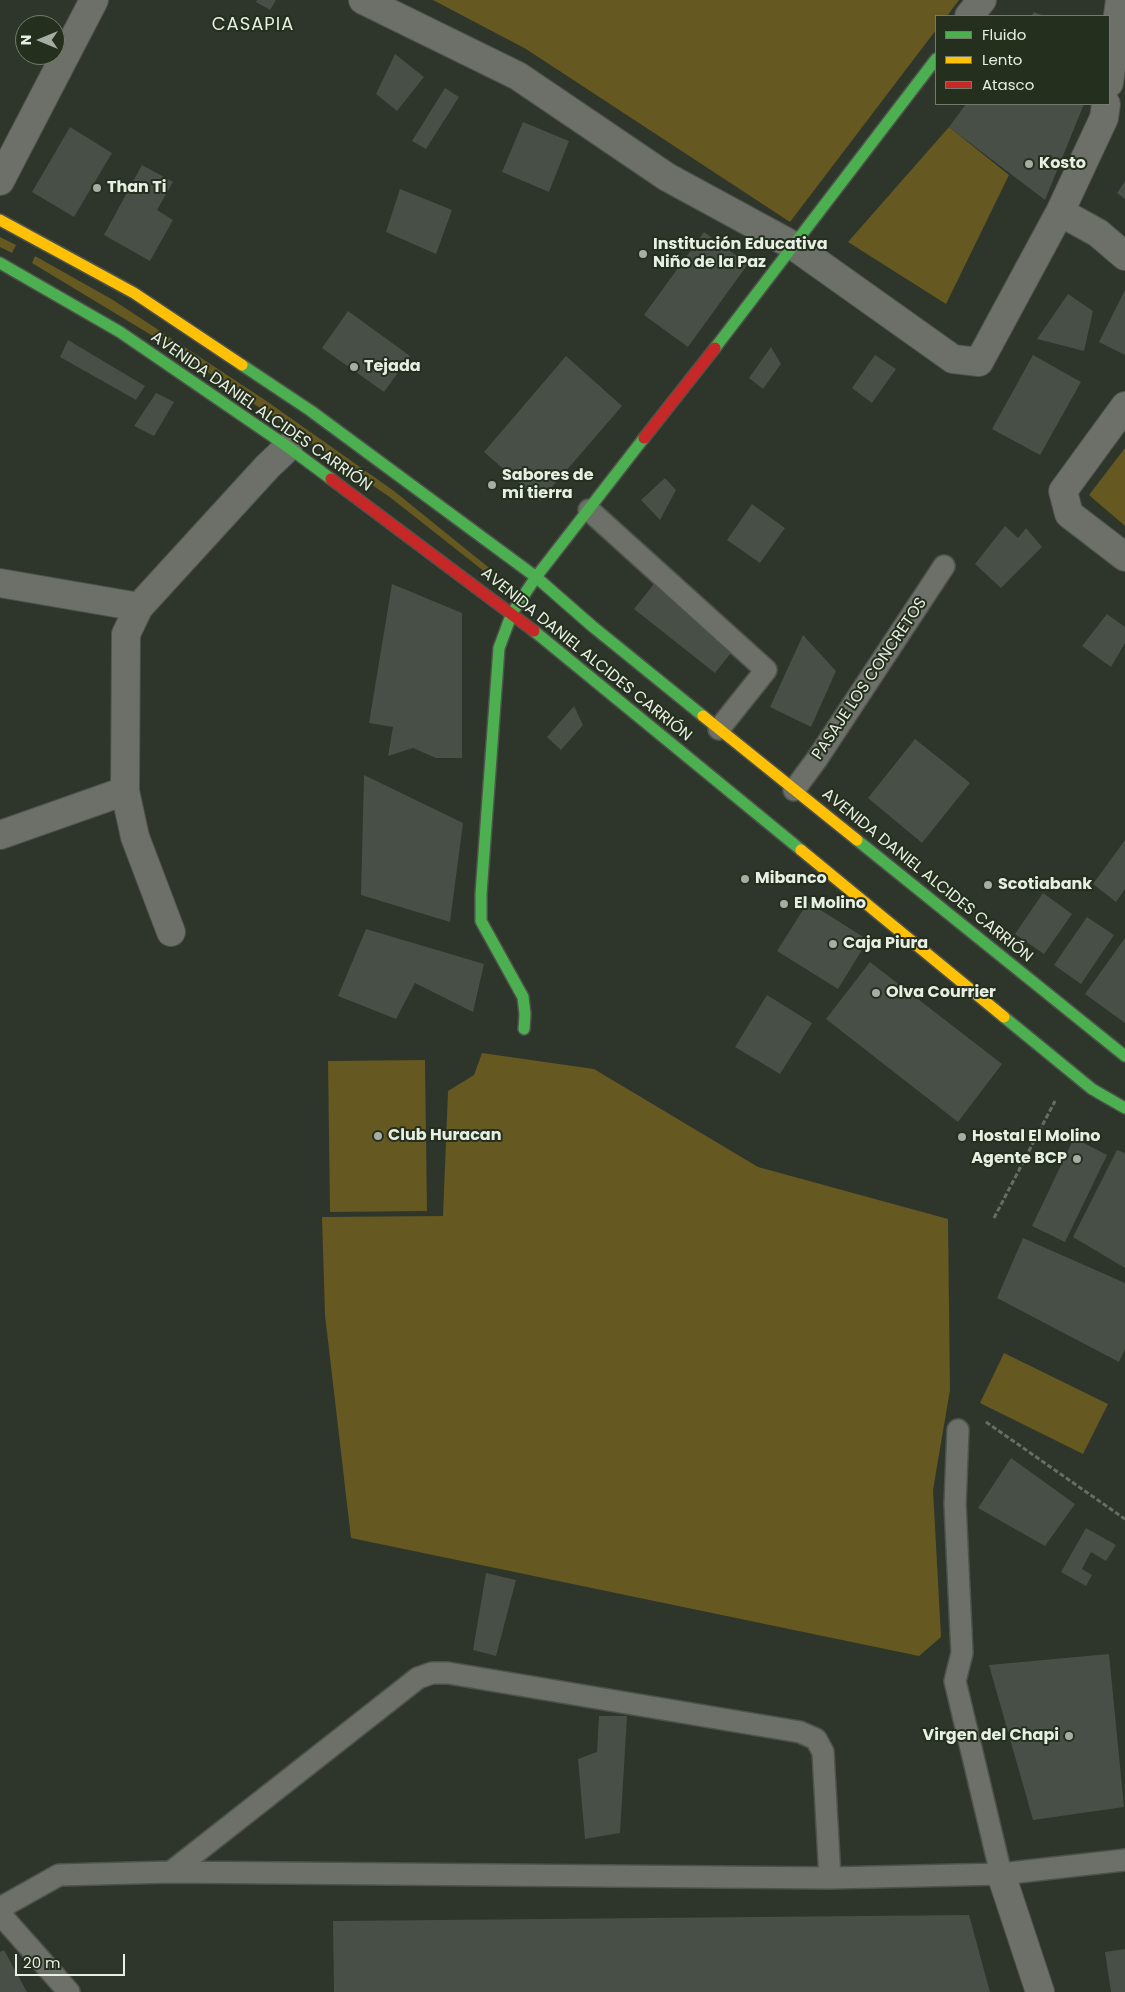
<!DOCTYPE html>
<meta charset="utf-8">
<style>
body{margin:0}
#map{position:relative;width:1125px;height:1992px;overflow:hidden;background:#2e352b;font-family:Poppins,sans-serif}
canvas{display:block}
.legend{position:absolute;left:935px;top:15px;width:175px;height:90px;box-sizing:border-box;background:#242f1d;border:1px solid #727b6c;margin:0;padding:6px 9px;list-style:none;font-size:15px;color:#e7eee3}
.legend li{display:flex;align-items:center;gap:10px;height:25px}
.legend b{width:25px;border:1px solid #727b6c}
.north{position:absolute;left:15px;top:15px;width:50px;height:50px;box-sizing:border-box;background:#242f1d;border:1px solid #727b6c;border-radius:50%;rotate:270deg;font-size:14px;font-weight:700;line-height:20px;text-align:center;color:#e7eee3}
.north::after{content:'';display:block;margin:auto;width:18px;height:22px;background:#a6ada3;clip-path:polygon(50% 0,100% 100%,50% 72%,0 100%)}
.scale{position:absolute;left:15px;top:1954px;width:110px;height:22px;box-sizing:border-box;border:2px solid #e7eee3;border-top:0;padding-left:6px;font-size:15px;line-height:18px;white-space:nowrap;color:#e7eee3;-webkit-text-stroke:4px #242f1d;paint-order:stroke}
</style>
<div id="map">
<canvas width="1125" height="1992"></canvas>
<ul class="legend">
<li><b style="height:6px;background:#4caf50"></b>Fluido</li>
<li><b style="height:6px;background:#ffc107"></b>Lento</li>
<li><b style="height:6px;background:#c62828"></b>Atasco</li>
</ul>
<div class="north">N</div>
<div class="scale">20 m</div>
</div>
<script>
const ctx = document.querySelector('canvas').getContext('2d');
ctx.lineJoin = 'round';
function fill(path, color) { ctx.fillStyle = color; ctx.fill(path, 'evenodd'); }
const shape = rows => new Path2D(rows.map(r => 'M' + r).join(''));
function strokePath(path, color, width, dash) { ctx.strokeStyle = color; ctx.lineWidth = width; ctx.lineCap = dash ? 'butt' : 'round'; ctx.setLineDash(dash || []); ctx.stroke(path); }
function write(font, color, halo, rows, align = 'center') {
  ctx.font = font + ' Poppins,sans-serif'; ctx.lineWidth = 4; ctx.setLineDash([]); ctx.textBaseline = 'middle'; ctx.strokeStyle = halo; ctx.fillStyle = color; for (const [text, x, y, turn = 0] of rows) {
    ctx.save(); ctx.translate(x, y); ctx.rotate((+turn || 0) * Math.PI / 180); ctx.textAlign = isNaN(turn) ? turn : align; if (halo) ctx.strokeText(text, 0, 0); ctx.fillText(text, 0, 0); ctx.restore();
  }
}
const green = shape([
 [433,0,959,0,947,16,936,16,936,30,790,222,526,49],
 [949,127,1009,175,946,304,848,242],
 [0,237,16,245,12,253,0,247],
 [35,256,113,300,265,400,394,491,493,571,490,576,391,498,260,408,171,347,32,263],
 [1125,448,1125,526,1089,495],
 [482,1053,594,1069,758,1167,948,1219,950,1390,933,1490,941,1637,919,1656,351,1538,325,1315,322,1217,443,1216,448,1091,474,1075],
 [425,1060,427,1211,330,1212,328,1061],
 [1004,1353,1108,1404,1083,1454,980,1403]
]);
const building = shape([
 [257,0,276,0,270,10,256,2],
 [1034,12,1045,16,1031,16],
 [395,54,424,77,397,111,376,94],
 [445,88,459,97,426,149,412,141],
 [966,104,1084,104,1045,200,949,127],
 [523,122,569,141,549,192,502,172],
 [70,127,112,153,74,217,32,192],
 [142,165,173,182,157,210,173,220,150,261,104,235],
 [1125,181,1125,199,1117,193],
 [400,189,452,210,436,254,386,232],
 [704,232,748,264,688,347,644,315],
 [1125,290,1125,355,1099,342],
 [1068,294,1093,311,1084,351,1037,339],
 [348,311,410,356,384,392,322,348],
 [68,340,145,386,136,400,60,357],
 [771,347,781,364,763,389,749,378],
 [875,355,896,369,872,403,852,388],
 [1033,355,1081,382,1040,455,992,429],
 [566,356,622,406,540,501,484,452],
 [156,393,174,402,154,436,134,426],
 [665,478,676,490,660,520,641,500],
 [752,504,785,528,760,563,727,540],
 [1005,526,1018,538,1026,528,1042,547,1001,588,975,564],
 [657,580,738,644,715,673,634,609],
 [392,584,462,613,462,758,436,758,413,748,388,756,393,727,369,723],
 [1107,614,1125,627,1125,643,1111,667,1082,646],
 [803,635,836,671,811,727,770,707],
 [574,706,583,725,561,750,547,737],
 [915,739,970,783,922,843,868,798],
 [364,775,463,823,450,922,361,895],
 [1125,840,1125,889,1116,902,1093,884],
 [1043,893,1072,914,1044,954,1015,934],
 [808,902,868,940,838,989,777,951],
 [1087,917,1114,935,1081,984,1054,965],
 [366,929,484,964,473,1012,415,983,396,1019,338,996],
 [1125,938,1125,1023,1085,994],
 [870,962,1002,1064,958,1122,826,1019],
 [767,995,812,1023,780,1074,735,1047],
 [1074,1138,1107,1155,1065,1242,1032,1226],
 [1117,1150,1125,1153,1125,1268,1073,1237],
 [1023,1238,1125,1283,1125,1349,1119,1362,997,1298],
 [1011,1458,1075,1504,1045,1546,978,1508],
 [1086,1528,1116,1545,1106,1561,1091,1552,1082,1569,1092,1575,1086,1586,1061,1572],
 [486,1573,516,1580,496,1656,473,1650],
 [1109,1654,1124,1807,1033,1820,989,1665],
 [599,1716,627,1716,620,1833,585,1839,578,1759,597,1752],
 [969,1915,990,1992,334,1992,333,1921],
 [1125,1949,1125,1992,1111,1992,1105,1952],
 [4,1950,27,1992,0,1992,0,1952]
]);
const path = shape([
 [994,1218,1055,1101],
 [986,1422,1125,1519]
]);
const lane = shape([
 [589,510,766,670,719,729],
 [794,790,817,759,944,566],
 [958,1430,955,1504,962,1653,955,1681,1001,1874],
 [171,1872,418,1678,432,1673,448,1673,800,1732,816,1739,823,1752,830,1878],
 [0,1908,59,1875,171,1872,830,1878,1001,1874,1125,1860],
 [0,1914,69,1992]
]);
const street = shape([
 [363,0,518,76,667,177,794,246,953,359,979,362,1060,212,1104,118,1106,104],
 [969,16,982,0],
 [1109,83,1120,0],
 [0,181,94,0],
 [1060,212,1098,233,1125,256],
 [1125,406,1063,491,1069,514,1125,557],
 [0,583,139,607],
 [0,835,125,791],
 [171,932,135,837,125,791,126,634,139,607,268,466,288,447],
 [1001,1874,1040,1992]
]);
const fast = shape([
 [0,263,120,332,288,447,331,479],
 [715,348,936,59],
 [242,365,311,411,536,577,592,626,703,716],
 [534,631,801,850],
 [857,840,1125,1056],
 [1004,1017,1092,1089,1125,1108],
 [524,1029,525,1014,523,997,481,921,481,894,499,648,512,613,536,577,644,438]
]);
const slow = shape([
 [0,220,134,293,242,365],
 [703,716,857,840],
 [801,850,1004,1017]
]);
const jam = shape([
 [644,438,715,348],
 [331,479,534,631]
]);
const markers = [
 [1029,164,5,"#a6ada3"],
 [97,188,5,"#a6ada3"],
 [643,254,5,"#a6ada3"],
 [354,367,5,"#a6ada3"],
 [492,485,5,"#a6ada3"],
 [745,879,5,"#a6ada3"],
 [988,885,5,"#a6ada3"],
 [784,904,5,"#a6ada3"],
 [833,944,5,"#a6ada3"],
 [876,993,5,"#a6ada3"],
 [378,1136,5,"#a6ada3"],
 [962,1137,5,"#a6ada3"],
 [1077,1159,5,"#a6ada3"],
 [1069,1736,5,"#a6ada3"]
];
const poiNames = [
 ["Kosto",1039,164],
 ["Than Ti",107,188],
 ["Institución Educativa",653,245],
 ["Niño de la Paz",653,263],
 ["Tejada",364,367],
 ["Sabores de",502,476],
 ["mi tierra",502,494],
 ["Mibanco",755,879],
 ["Scotiabank",998,885],
 ["El Molino",794,904],
 ["Caja Piura",843,944],
 ["Olva Courrier",886,993],
 ["Club Huracan",388,1136],
 ["Hostal El Molino",972,1137],
 ["Agente BCP",1067,1159,"right"],
 ["Virgen del Chapi",1059,1736,"right"]
];
const streetNames = [
 ["AVENIDA DANIEL ALCIDES CARRIÓN",261,412,35],
 ["AVENIDA DANIEL ALCIDES CARRIÓN",586,655,39],
 ["PASAJE LOS CONCRETOS",870,679,-56],
 ["AVENIDA DANIEL ALCIDES CARRIÓN",927,876,39]
];
const neighbourhoodNames = [
 ["CASAPIA",253,25]
];
fill(green, '#655821');
fill(building, '#474f47');
strokePath(lane, '#4d524a', 24);
strokePath(street, '#4d524a', 30);
strokePath(fast, '#4d524a', 14);
strokePath(slow, '#4d524a', 14);
strokePath(jam, '#4d524a', 14);
strokePath(path, '#676c64', 3, [5, 2.5]);
strokePath(lane, '#6c7069', 21);
strokePath(street, '#6c7069', 28);
strokePath(fast, '#4caf50', 11);
strokePath(slow, '#ffc107', 11);
strokePath(jam, '#c62828', 11);
for (const [x, y, r, color] of markers) { const dot = new Path2D(); dot.arc(x, y, r, 0, 2 * Math.PI); ctx.fillStyle = color; ctx.fill(dot); strokePath(dot, '#242f1d', 2); }
write('bold 16px', '#e7eee3', '#242f1d', poiNames, 'left');
write('16px', '#e7eee3', '#242f1d', streetNames);
ctx.letterSpacing = '1px';
write('18px', '#e7eee3', '#242f1d', neighbourhoodNames);
ctx.letterSpacing = '0px';
</script>
